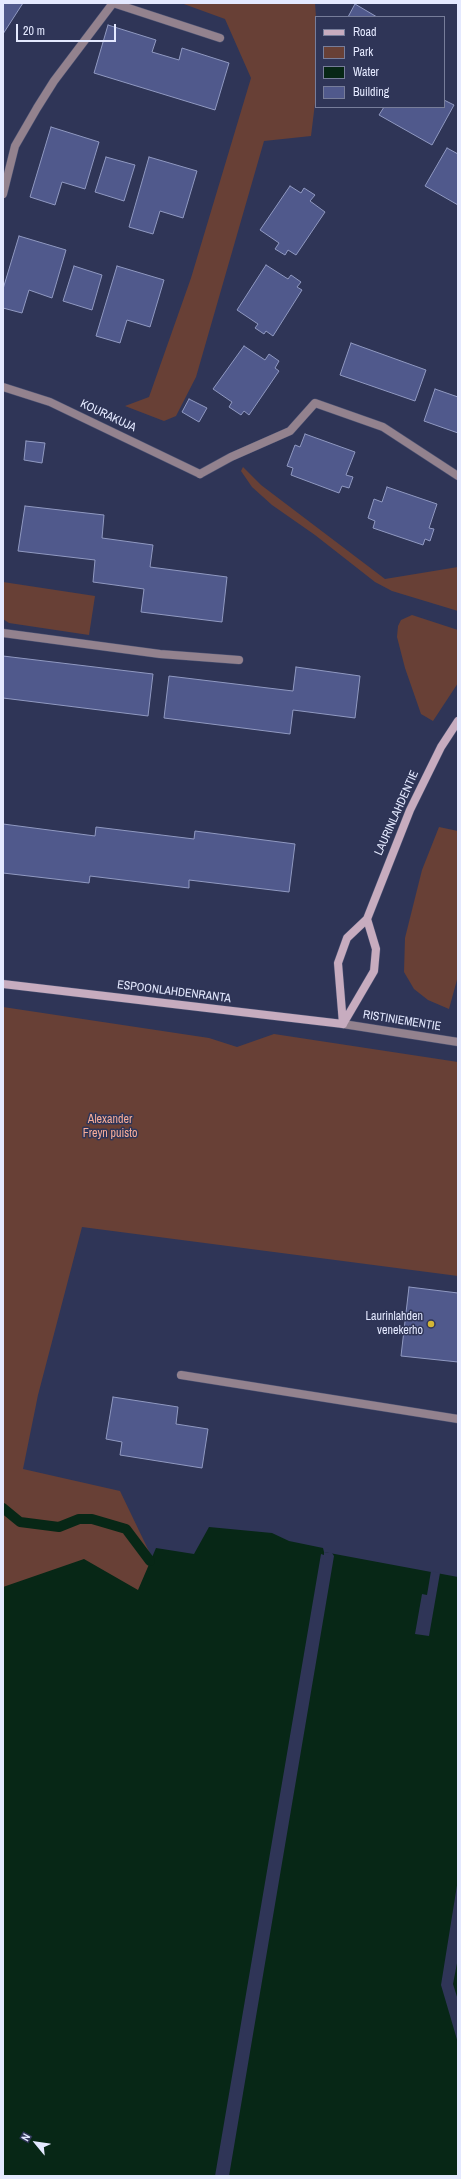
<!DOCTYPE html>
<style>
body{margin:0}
#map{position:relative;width:461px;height:2179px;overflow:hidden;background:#2f3557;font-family:"Archivo Narrow",sans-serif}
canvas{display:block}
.frame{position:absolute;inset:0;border:4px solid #e4e9ff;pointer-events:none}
.legend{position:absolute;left:315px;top:16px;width:130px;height:92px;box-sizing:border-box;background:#2f3557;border:1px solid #777d9a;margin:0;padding:5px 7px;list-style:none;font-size:12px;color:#e4e9ff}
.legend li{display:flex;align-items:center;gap:8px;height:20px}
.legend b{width:20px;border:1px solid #777d9a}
.north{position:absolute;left:16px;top:2123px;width:40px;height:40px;-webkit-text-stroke:3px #2f3557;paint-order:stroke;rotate:299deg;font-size:11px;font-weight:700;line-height:16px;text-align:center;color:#e4e9ff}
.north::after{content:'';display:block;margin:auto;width:14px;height:18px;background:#e4e9ff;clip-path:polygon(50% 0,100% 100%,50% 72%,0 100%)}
.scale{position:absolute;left:16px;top:24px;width:100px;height:18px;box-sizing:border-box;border:2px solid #e4e9ff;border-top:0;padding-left:5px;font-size:12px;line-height:14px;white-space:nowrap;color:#e4e9ff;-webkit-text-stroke:3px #2f3557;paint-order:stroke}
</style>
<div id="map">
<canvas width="461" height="2179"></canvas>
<div class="frame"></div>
<ul class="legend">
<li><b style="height:5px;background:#c7acbf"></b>Road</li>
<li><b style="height:11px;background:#684036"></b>Park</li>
<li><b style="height:11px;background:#072716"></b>Water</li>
<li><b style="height:11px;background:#50598c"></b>Building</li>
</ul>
<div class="north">N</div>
<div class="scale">20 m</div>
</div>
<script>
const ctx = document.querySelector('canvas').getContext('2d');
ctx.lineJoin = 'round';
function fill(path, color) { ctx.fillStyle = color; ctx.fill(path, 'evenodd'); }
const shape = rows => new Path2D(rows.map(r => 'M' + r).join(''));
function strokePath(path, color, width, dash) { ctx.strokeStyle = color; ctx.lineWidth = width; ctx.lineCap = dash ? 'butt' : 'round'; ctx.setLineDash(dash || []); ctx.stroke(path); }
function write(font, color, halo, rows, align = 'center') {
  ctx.font = font + ' "Archivo Narrow",sans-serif'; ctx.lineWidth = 3; ctx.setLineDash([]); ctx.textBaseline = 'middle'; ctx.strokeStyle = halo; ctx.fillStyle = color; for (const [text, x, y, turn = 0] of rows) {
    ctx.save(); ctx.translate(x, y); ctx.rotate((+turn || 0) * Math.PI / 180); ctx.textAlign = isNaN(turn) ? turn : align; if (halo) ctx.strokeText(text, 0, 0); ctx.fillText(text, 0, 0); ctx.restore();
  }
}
const green = shape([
 [181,3,315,3,316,17,316,95,311,136,264,141,196,377,176,416,164,421,125,406,149,397,191,278,251,78,225,19],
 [243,467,261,485,385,579,458,567,458,611,392,591,375,582,315,535,272,505,252,487,241,471],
 [3,582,95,596,89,635,9,623,3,619],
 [412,615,458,630,458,683,433,721,421,714,405,668,397,637,398,626,401,620],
 [439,827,458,831,458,976,449,1009,428,1000,414,989,404,972,405,938,422,870],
 [3,1007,209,1038,237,1047,274,1034,458,1062,458,1276,82,1227,38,1395,23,1469,120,1491,156,1566,3,2064]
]);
const water = shape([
 [209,1527,272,1533,289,1541,323,1548,324,1552,458,1577,458,2176,3,2176,3,1587,84,1559,138,1590,156,1548,194,1554]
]);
const pier = shape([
 [324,1552,332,1553,334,1556,229,2176,215,2176,321,1554,324,1555],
 [431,1571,440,1573,429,1636,415,1634,422,1594,427,1595],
 [458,1879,458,1958,453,1984,458,2000,458,2043,441,1985]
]);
const stream = shape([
 [3,1508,20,1522,59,1527,79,1519,92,1519,126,1529,150,1561]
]);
const building = shape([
 [3,3,23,3,3,34,3,3],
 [355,4,377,17,348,17,355,4],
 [108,25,156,40,152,52,179,60,182,48,229,63,215,110,94,73,108,25],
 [444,100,454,105,432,145,379,115,384,107,444,107,444,100],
 [51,127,99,142,85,189,62,182,55,205,30,197,51,127],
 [447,148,458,154,458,205,425,186,447,148],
 [106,157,135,165,124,201,95,192,106,157],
 [149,157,197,171,183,218,160,211,153,234,129,227,149,157],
 [290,186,301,193,304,188,315,195,310,201,325,212,296,255,288,250,285,255,275,249,279,243,260,230,290,186],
 [19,236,66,250,52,298,29,290,22,313,3,308,3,289,19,236],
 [266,265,288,279,291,275,301,282,297,287,302,290,273,336,266,331,264,334,255,328,258,324,237,310,266,265],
 [74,266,102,275,92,310,63,301,74,266],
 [117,266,164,280,150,327,127,320,120,343,96,336,117,266],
 [351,343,426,370,415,401,340,375,351,343],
 [244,346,265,360,269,354,279,361,275,368,279,371,249,415,244,411,241,415,229,407,232,402,213,389,244,346],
 [435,389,458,397,458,433,424,421,435,389],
 [189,399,207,408,199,422,182,412,189,399],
 [305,434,355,452,346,475,353,477,349,488,342,486,339,493,291,475,293,468,287,466,295,445,300,447,305,434],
 [26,441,45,443,42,463,24,460,26,441],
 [387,487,437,504,429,528,434,529,430,541,425,539,423,545,373,528,375,521,368,518,374,499,382,502,387,487],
 [25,506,104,515,102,538,153,545,150,567,227,577,222,622,141,612,144,589,93,582,95,560,18,551,25,506],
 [3,656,153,674,148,716,3,698,3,656],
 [296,667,360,676,355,718,293,710,290,734,164,718,169,676,293,691,296,667],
 [3,824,95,836,96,827,194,839,195,831,295,844,289,892,189,880,189,888,90,876,89,883,3,873,3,824],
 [409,1287,458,1293,458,1362,401,1356,409,1287],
 [113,1397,178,1407,176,1424,208,1429,202,1468,120,1455,122,1442,106,1439,113,1397]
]);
const lane = shape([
 [3,194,15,146,37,108,54,81,113,3,220,38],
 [200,474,231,457,290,431,315,403,383,427,458,476],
 [3,633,160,654,239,660],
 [181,1375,458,1419]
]);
const street = shape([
 [3,387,50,402,200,474],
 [343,1024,458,1042]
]);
const secondary = shape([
 [3,984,343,1024],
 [343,1024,338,963,347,938,367,919,410,810,441,747,458,721],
 [343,1024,374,971,376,949,367,919]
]);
const markers = [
 [431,1324,4,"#d4b635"]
];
const streetNames = [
 ["KOURAKUJA",108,416,25],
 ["LAURINLAHDENTIE",397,813,-66],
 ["ESPOONLAHDENRANTA",174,992,7],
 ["RISTINIEMENTIE",402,1021,9]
];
const parkNames = [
 ["Alexander",110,1120],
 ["Freyn puisto",110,1134]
];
const poiNames = [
 ["Laurinlahden",423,1317],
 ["venekerho",423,1331]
];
fill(green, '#684036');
fill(water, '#072716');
fill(pier, '#2f3557');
strokePath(stream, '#072716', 10);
fill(building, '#50598c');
strokePath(building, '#9099c1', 1);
strokePath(lane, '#4c5272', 9);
strokePath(street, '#4c5272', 9);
strokePath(secondary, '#4c5272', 9);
strokePath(lane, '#93828e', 8);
strokePath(street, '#93828e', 8);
strokePath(secondary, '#c7acbf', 8);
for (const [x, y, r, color] of markers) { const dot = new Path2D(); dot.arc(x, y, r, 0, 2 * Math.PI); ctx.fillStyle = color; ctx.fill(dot); strokePath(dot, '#2f3557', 1.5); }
write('12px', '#e4e9ff', '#2f3557', streetNames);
write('12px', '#f6ad99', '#2f3557', parkNames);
write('12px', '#e4e9ff', '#2f3557', poiNames, 'right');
</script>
